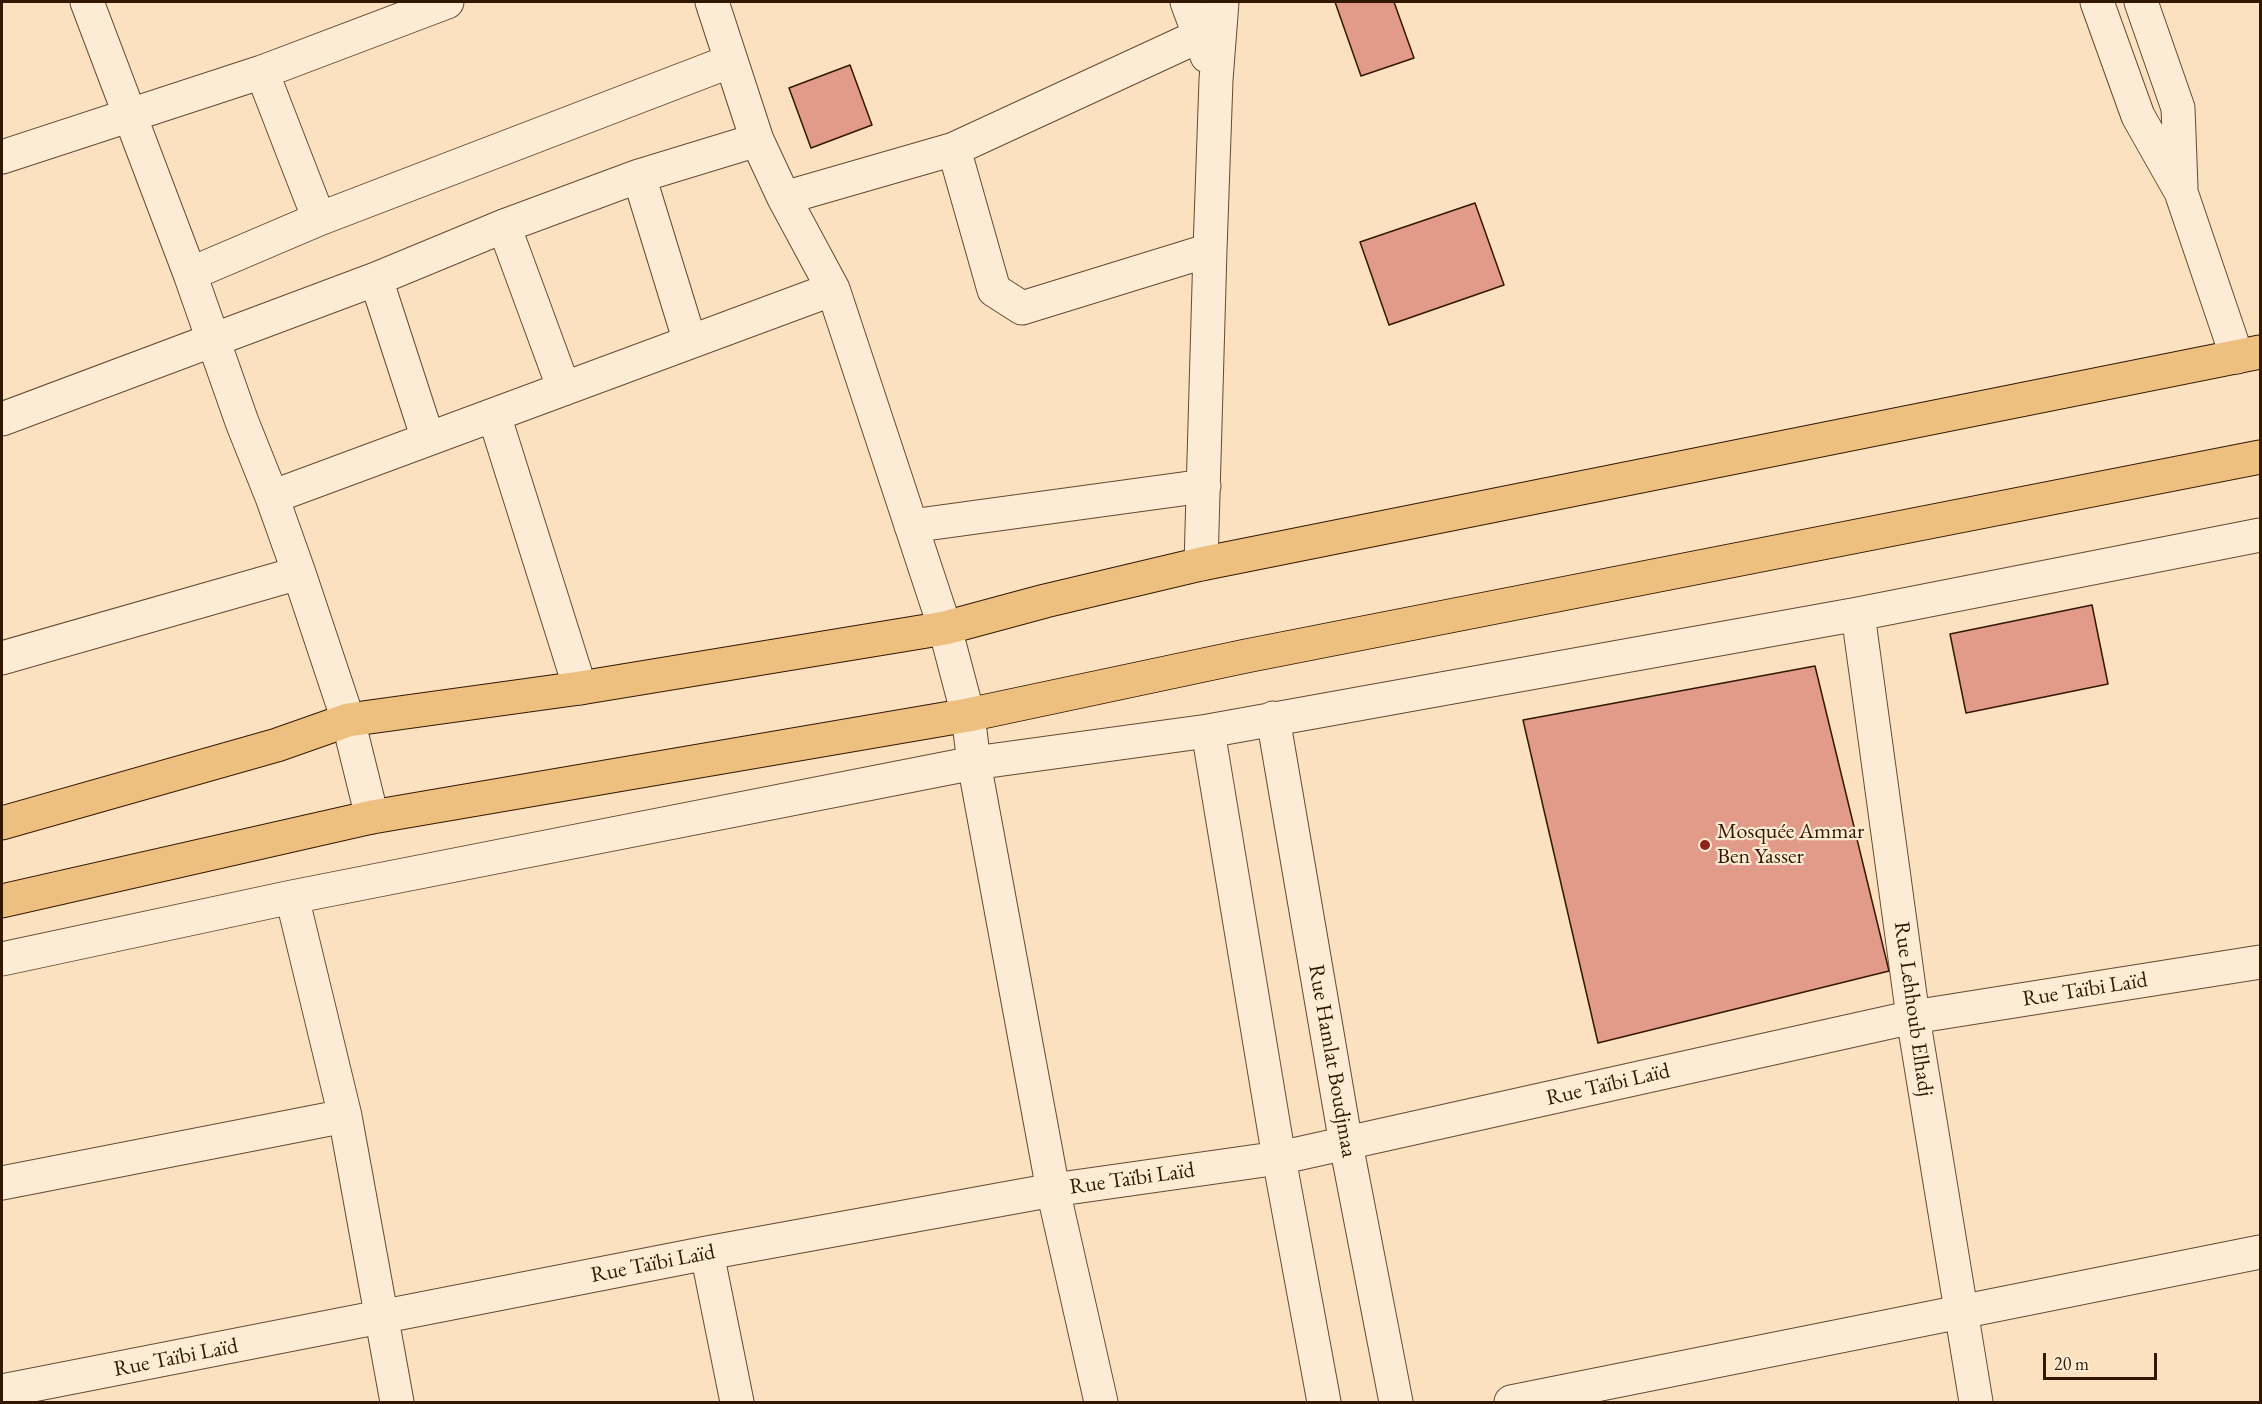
<!DOCTYPE html>
<meta charset="utf-8">
<style>
body{margin:0}
#map{position:relative;width:2262px;height:1404px;overflow:hidden;background:#fbe1bf;font-family:"EB Garamond",serif}
canvas{display:block}
.frame{position:absolute;inset:0;border:3px solid #321800;pointer-events:none}
.scale{position:absolute;left:2043px;top:1353px;width:114px;height:27px;box-sizing:border-box;border:3px solid #321800;border-top:0;padding-left:8px;font-size:18px;line-height:21px;white-space:nowrap;color:#321800;-webkit-text-stroke:4px #fcecd5;paint-order:stroke}
</style>
<div id="map">
<canvas width="2262" height="1404"></canvas>
<div class="frame"></div>
<div class="scale">20 m</div>
</div>
<script>
const ctx = document.querySelector('canvas').getContext('2d');
ctx.lineJoin = 'round';
function fill(path, color) { ctx.fillStyle = color; ctx.fill(path, 'evenodd'); }
const shape = rows => new Path2D(rows.map(r => 'M' + r).join(''));
function strokePath(path, color, width, dash) { ctx.strokeStyle = color; ctx.lineWidth = width; ctx.lineCap = dash ? 'butt' : 'round'; ctx.setLineDash(dash || []); ctx.stroke(path); }
function write(font, color, halo, rows, align = 'center') {
  ctx.font = font + ' "EB Garamond",serif'; ctx.lineWidth = 4.5; ctx.setLineDash([]); ctx.textBaseline = 'middle'; ctx.strokeStyle = halo; ctx.fillStyle = color; for (const [text, x, y, turn = 0] of rows) {
    ctx.save(); ctx.translate(x, y); ctx.rotate((+turn || 0) * Math.PI / 180); ctx.textAlign = isNaN(turn) ? turn : align; if (halo) ctx.strokeText(text, 0, 0); ctx.fillText(text, 0, 0); ctx.restore();
  }
}
const building = shape([
 [1335,2,1394,2,1414,58,1361,76,1335,2],
 [850,65,872,125,811,148,789,88,850,65],
 [1475,203,1504,285,1389,325,1360,242,1475,203],
 [2092,605,2108,684,1966,713,1950,634,2092,605],
 [1815,666,1889,971,1598,1043,1523,720,1815,666]
]);
const minor = shape([
 [87,2,190,274,242,422,272,497,299,573,348,720,372,817],
 [712,2,757,140,784,198,833,289,945,628,968,715,974,763,1208,731,1858,614,2260,535],
 [1187,2,1207,56],
 [2097,2,2138,116,2181,192,2237,357],
 [2141,2,2178,108,2181,187],
 [262,72,319,219],
 [954,149,994,290,1022,308,1210,250],
 [2,157,262,72,447,2],
 [639,176,690,342],
 [784,198,954,149,1199,36],
 [504,226,564,389],
 [190,274,319,219,731,61],
 [376,279,428,439],
 [494,415,580,688],
 [2,419,376,279,504,226,639,176,757,140],
 [272,497,833,289],
 [911,526,1204,486],
 [1201,564,1210,250,1216,80,1222,2],
 [1858,614,1913,1017,1976,1402],
 [2,658,299,573],
 [1273,718,1346,1144,1396,1402],
 [1208,731,1279,1158,1324,1402],
 [292,897,345,1116,397,1402],
 [2,959,292,897,974,763,1053,1190,1101,1402],
 [2,1183,345,1116],
 [707,1253,737,1402],
 [2,1391,707,1253,1053,1190,1279,1158,1913,1017,2260,962],
 [1511,1402,2260,1252]
]);
const major = shape([
 [2,823,277,745,348,720,580,688,945,628,1045,601,1201,564,2260,352],
 [2,901,372,817,968,715,1246,656,2260,457]
]);
const markers = [
 [1705,845,6,"#8f2418"]
];
const poiNames = [
 ["Mosquée Ammar",1717,832],
 ["Ben Yasser",1717,857]
];
const streetNames = [
 ["Rue Taïbi Laïd",2085,990,-9],
 ["Rue Lehhoub Elhadj",1913,1009,82],
 ["Rue Hamlat Boudjmaa",1332,1061,80],
 ["Rue Taïbi Laïd",1608,1085,-13],
 ["Rue Taïbi Laïd",1132,1179,-8],
 ["Rue Taïbi Laïd",653,1264,-11],
 ["Rue Taïbi Laïd",176,1358,-11]
];
fill(building, '#e29a89');
strokePath(building, '#321800', 1.5);
strokePath(minor, '#644a30', 35);
strokePath(major, '#321800', 35);
strokePath(minor, '#fcecd5', 33);
strokePath(major, '#eec080', 33);
for (const [x, y, r, color] of markers) { const dot = new Path2D(); dot.arc(x, y, r, 0, 2 * Math.PI); ctx.fillStyle = color; ctx.fill(dot); strokePath(dot, '#fcecd5', 2); }
write('22px', '#321800', '#fcecd5', poiNames, 'left');
write('22px', '#321800', '#fcecd5', streetNames);
</script>
